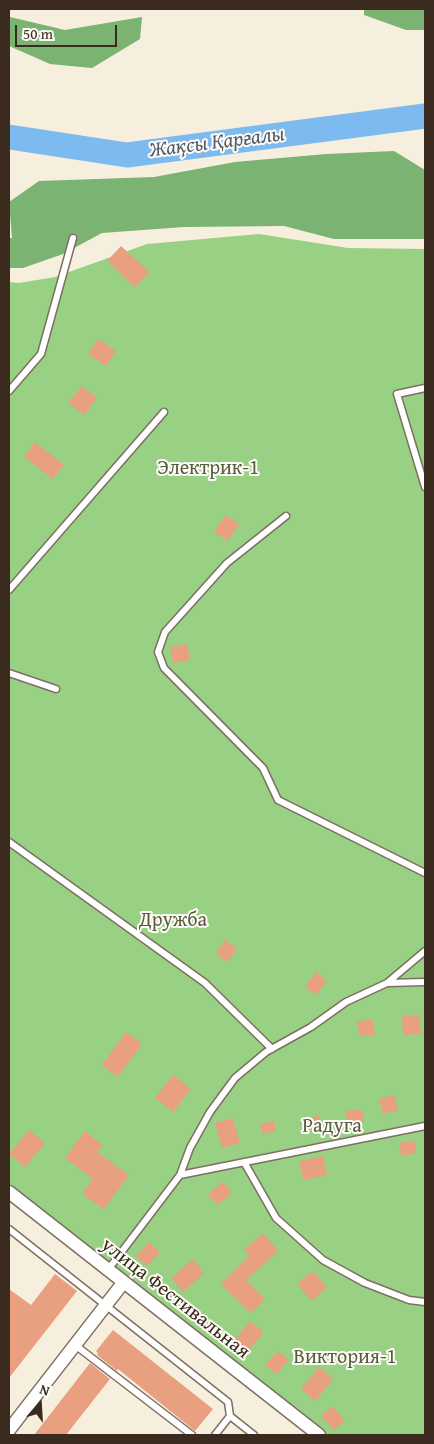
<!DOCTYPE html>
<meta charset="utf-8">
<style>
body{margin:0}
#map{position:relative;width:434px;height:1444px;overflow:hidden;background:#f7efdd;font-family:"Gentium Book Plus",serif}
canvas{display:block}
.frame{position:absolute;inset:0;border:10px solid #3b2a1e;pointer-events:none}
.north{position:absolute;left:15px;top:1379px;width:50px;height:50px;-webkit-text-stroke:4px #fdfcf7;paint-order:stroke;rotate:19deg;font-size:14px;font-weight:700;line-height:20px;text-align:center;color:#3b2a1e}
.north::after{content:'';display:block;margin:auto;width:18px;height:22px;background:#3b2a1e;clip-path:polygon(50% 0,100% 100%,50% 72%,0 100%)}
.scale{position:absolute;left:15px;top:25px;width:102px;height:22px;box-sizing:border-box;border:2px solid #3b2a1e;border-top:0;padding-left:6px;font-size:15px;line-height:18px;white-space:nowrap;color:#3b2a1e;-webkit-text-stroke:4px #fdfcf7;paint-order:stroke}
</style>
<div id="map">
<canvas width="434" height="1444"></canvas>
<div class="frame"></div>
<div class="north">N</div>
<div class="scale">50 m</div>
</div>
<script>
const ctx = document.querySelector('canvas').getContext('2d');
ctx.lineJoin = 'round';
function fill(path, color) { ctx.fillStyle = color; ctx.fill(path, 'evenodd'); }
const shape = rows => new Path2D(rows.map(r => 'M' + r).join(''));
function strokePath(path, color, width, dash) { ctx.strokeStyle = color; ctx.lineWidth = width; ctx.lineCap = dash ? 'butt' : 'round'; ctx.setLineDash(dash || []); ctx.stroke(path); }
function write(font, color, halo, rows, align = 'center') {
  ctx.font = font + ' "Gentium Book Plus",serif'; ctx.lineWidth = 4; ctx.setLineDash([]); ctx.textBaseline = 'middle'; ctx.strokeStyle = halo; ctx.fillStyle = color; for (const [text, x, y, turn = 0] of rows) {
    ctx.save(); ctx.translate(x, y); ctx.rotate((+turn || 0) * Math.PI / 180); ctx.textAlign = isNaN(turn) ? turn : align; if (halo) ctx.strokeText(text, 0, 0); ctx.fillText(text, 0, 0); ctx.restore();
  }
}
const green = shape([
 [259,234,348,248,425,249,425,1435,319,1435,9,1190,9,282,19,283,55,277,147,244]
]);
const forest = shape([
 [364,9,425,9,425,30,406,30,364,15],
 [10,17,65,30,142,17,140,39,92,68,50,64,9,46],
 [394,151,425,170,425,239,334,239,284,226,184,227,102,233,63,254,23,268,9,268,9,238,12,238,9,202,39,181,154,177,235,162,326,154]
]);
const river = shape([
 [9,137,127,155,425,116]
]);
const building = shape([
 [121,246,149,272,135,287,107,261],
 [98,339,116,351,106,366,88,354],
 [82,386,97,398,84,415,68,403],
 [35,442,64,465,53,479,24,457],
 [225,515,239,524,228,541,214,532],
 [187,644,190,660,173,663,170,647],
 [225,940,237,948,228,962,216,954],
 [316,972,327,981,316,995,305,987],
 [419,1015,421,1034,403,1035,402,1016],
 [373,1020,375,1035,359,1036,357,1021],
 [126,1032,142,1044,118,1077,102,1065],
 [173,1075,191,1089,173,1112,155,1098],
 [394,1095,398,1110,383,1114,379,1099],
 [362,1109,364,1121,347,1123,346,1111],
 [319,1116,322,1129,311,1132,308,1119],
 [233,1118,240,1143,222,1148,215,1123],
 [274,1121,276,1131,263,1134,260,1124],
 [29,1130,45,1143,25,1167,9,1154],
 [85,1131,102,1145,97,1152,129,1175,104,1209,82,1194,93,1179,65,1158],
 [414,1140,416,1153,401,1156,399,1143],
 [323,1156,327,1175,303,1180,299,1161],
 [223,1182,232,1193,217,1205,208,1194],
 [263,1233,278,1251,246,1280,265,1299,251,1313,221,1284,249,1256,244,1250],
 [149,1242,160,1252,147,1266,136,1257],
 [193,1259,204,1273,183,1292,171,1278],
 [313,1271,327,1287,312,1301,297,1284],
 [55,1274,77,1291,9,1378,9,1289,31,1305],
 [250,1321,264,1332,246,1354,232,1343],
 [113,1330,213,1409,195,1431,118,1369,117,1371,97,1355,98,1353,96,1351],
 [278,1351,289,1360,276,1374,265,1365],
 [90,1363,110,1379,66,1435,34,1435],
 [319,1367,333,1379,315,1401,301,1389],
 [332,1406,345,1420,334,1430,321,1416]
]);
const lane = shape([
 [425,388,397,394,425,487],
 [9,391,41,354,73,238],
 [286,516,227,563,165,632,158,652,164,668,263,768,278,800,425,873],
 [9,590,164,412],
 [9,673,56,689],
 [9,842,205,983,272,1049],
 [387,983,425,982],
 [244,1162,276,1218,323,1260,365,1283,409,1300,425,1302],
 [180,1175,190,1148,210,1112,235,1078,266,1052,311,1027,346,1002,387,983,425,951],
 [9,1229,228,1402,230,1416,254,1435],
 [107,1271,180,1175,425,1126],
 [75,1345,192,1435],
 [215,1435,230,1416]
]);
const street = shape([
 [9,1192,319,1435],
 [9,1430,123,1283]
]);
const parkNames = [
 ["Электрик-1",208,469],
 ["Дружба",173,921],
 ["Радуга",332,1127],
 ["Виктория-1",345,1358]
];
const streetNames = [
 ["улица Фестивальная",175,1299,38]
];
const waterNames = [
 ["Жақсы Қарғалы",217,143,-7]
];
fill(green, '#98d184');
fill(forest, '#7ab372');
strokePath(river, '#7dbaef', 25);
fill(building, '#e8a081');
strokePath(lane, '#7d6f61', 9);
strokePath(street, '#7d6f61', 15);
strokePath(lane, '#fff', 6);
strokePath(street, '#fff', 12);
write('20px', '#575c3d', '#fdfcf7', parkNames);
write('20px', '#3b2a1e', '#fdfcf7', streetNames);
write('italic 21px', '#525c67', '#fdfcf7', waterNames);
</script>
